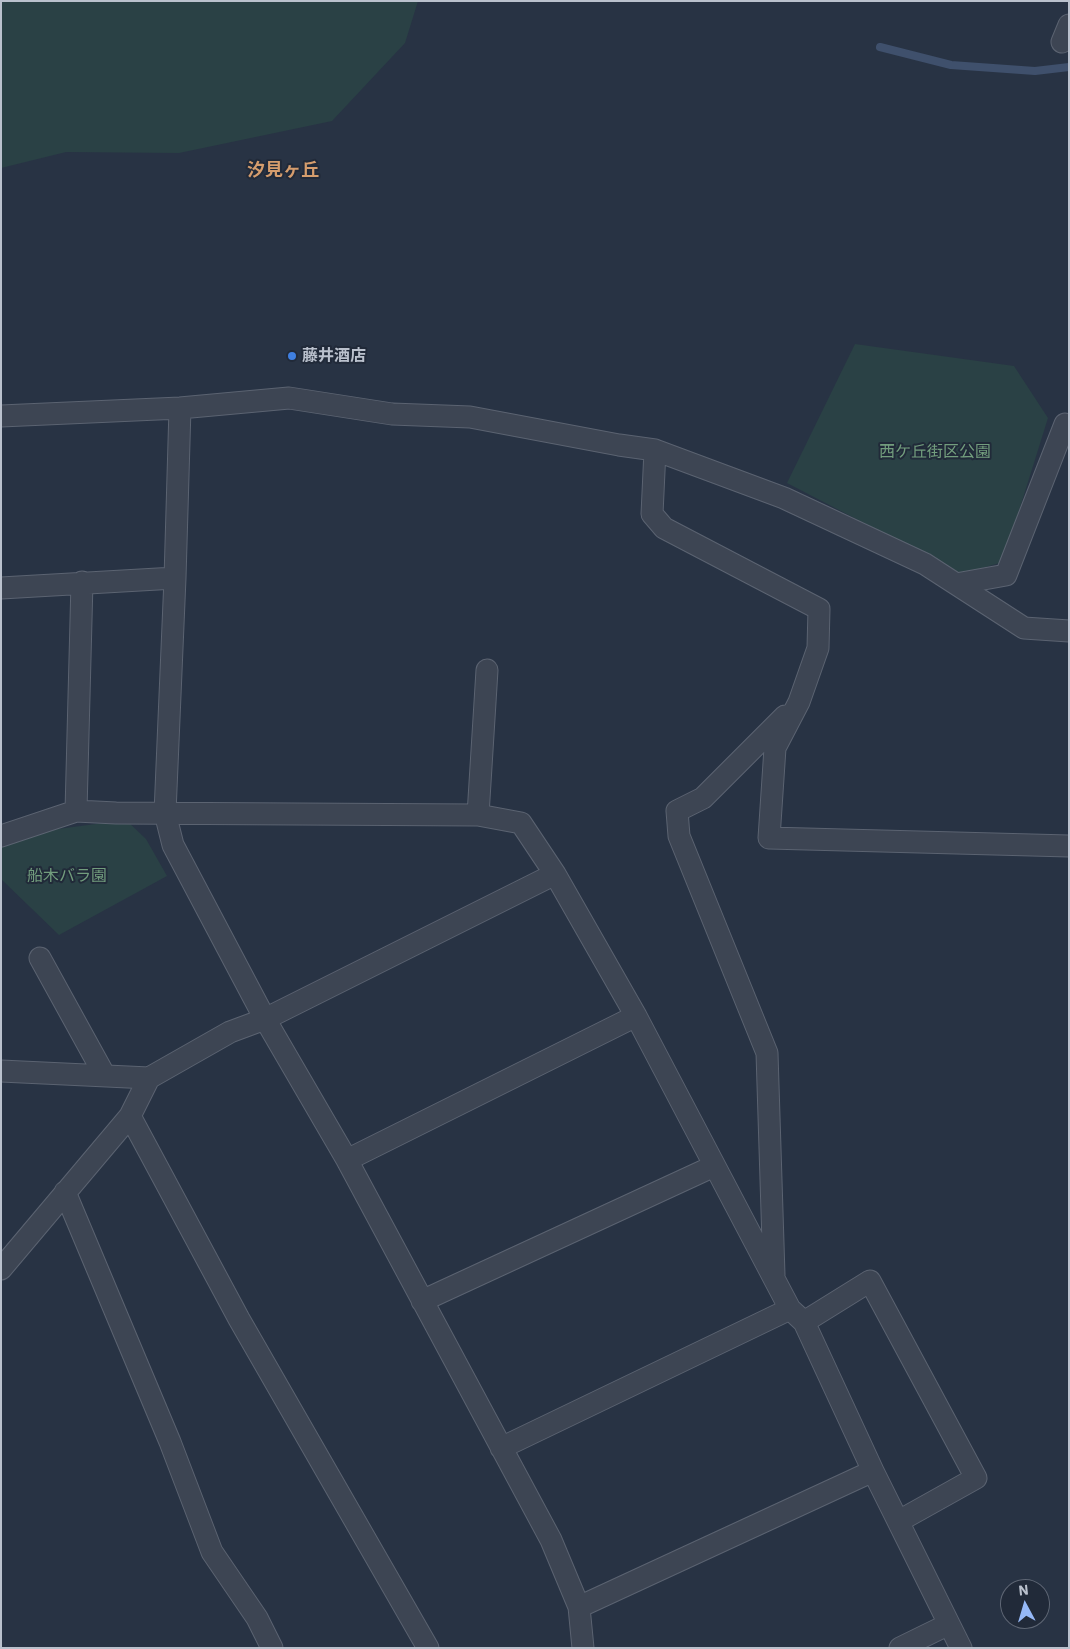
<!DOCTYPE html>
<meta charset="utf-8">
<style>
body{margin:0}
#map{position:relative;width:1070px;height:1649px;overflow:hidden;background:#283344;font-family:"IBM Plex Sans",sans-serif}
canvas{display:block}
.frame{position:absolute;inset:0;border:2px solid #bac1cd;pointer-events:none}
.north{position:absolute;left:1000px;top:1579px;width:50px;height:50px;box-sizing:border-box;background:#212a39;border:1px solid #5e6674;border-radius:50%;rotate:354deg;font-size:14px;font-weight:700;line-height:20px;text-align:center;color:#bac1cd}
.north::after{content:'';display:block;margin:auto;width:18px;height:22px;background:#95b8f7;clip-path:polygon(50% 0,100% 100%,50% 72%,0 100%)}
</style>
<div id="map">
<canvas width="1070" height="1649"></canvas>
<div class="frame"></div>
<div class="north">N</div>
</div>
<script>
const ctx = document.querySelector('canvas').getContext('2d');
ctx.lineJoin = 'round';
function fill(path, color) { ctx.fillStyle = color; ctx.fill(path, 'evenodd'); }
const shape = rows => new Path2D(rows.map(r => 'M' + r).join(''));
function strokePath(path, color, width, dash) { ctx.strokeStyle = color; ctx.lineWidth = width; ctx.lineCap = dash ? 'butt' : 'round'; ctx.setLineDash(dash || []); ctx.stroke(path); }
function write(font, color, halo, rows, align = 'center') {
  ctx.font = font + ' "IBM Plex Sans","Noto Sans JP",sans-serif'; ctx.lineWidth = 4; ctx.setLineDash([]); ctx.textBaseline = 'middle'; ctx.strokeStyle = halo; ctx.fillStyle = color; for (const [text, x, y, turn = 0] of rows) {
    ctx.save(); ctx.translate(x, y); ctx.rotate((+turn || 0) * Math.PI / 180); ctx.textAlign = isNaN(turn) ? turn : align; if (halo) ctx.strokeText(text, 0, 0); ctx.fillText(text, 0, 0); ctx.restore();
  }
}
const green = shape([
 [1,1,418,1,405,43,332,121,179,153,66,152,1,168],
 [855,344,1014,366,1048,418,1003,562,962,574,787,483],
 [126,820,146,839,167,876,59,935,1,879,1,847,35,832]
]);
const stream = shape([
 [880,47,951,65,1035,71,1069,67]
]);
const street = shape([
 [1062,42,1069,25],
 [180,408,175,578,165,813,173,845,265,1019,347,1160,551,1540,579,1607,583,1648],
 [1,416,180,408,289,398,392,414,470,417,619,445,655,450,784,498,925,564,1024,628,1069,631],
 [655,450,652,514,664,528,819,609,818,648,799,702,775,748,769,838,1069,846],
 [956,584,1006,575,1065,424],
 [1,588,175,578],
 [76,811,82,582],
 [478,815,487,670],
 [1,836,76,811,116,813,478,815,521,823,555,874,636,1016,790,1309,804,1322,873,1471,961,1648],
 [40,958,105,1076],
 [1,1071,149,1078,230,1032,265,1019,555,874],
 [130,1116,239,1319,428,1648],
 [347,1160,636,1016],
 [65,1192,170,1442,212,1552,257,1618,272,1648],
 [1,1269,130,1116,149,1078],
 [774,1275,767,1053,679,836,677,811,703,798,785,716],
 [422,1301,714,1166],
 [804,1322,870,1281,976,1478,899,1521],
 [501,1448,790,1309],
 [579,1607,873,1471],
 [900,1648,949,1624]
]);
const markers = [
 [292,356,5,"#3f7fe0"]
];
const poiNames = [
 ["藤井酒店",302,356]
];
const parkNames = [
 ["西ケ丘街区公園",935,452],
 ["船木バラ園",67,876]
];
const neighbourhoodNames = [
 ["汐見ヶ丘",283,171]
];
fill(green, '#2a4145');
strokePath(stream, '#3f506c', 8);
strokePath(street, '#5b6371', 23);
strokePath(street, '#3d4553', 21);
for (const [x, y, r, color] of markers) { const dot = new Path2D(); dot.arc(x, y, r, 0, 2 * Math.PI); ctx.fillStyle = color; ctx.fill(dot); strokePath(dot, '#212a39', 2); }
write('bold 16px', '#bac1cd', '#212a39', poiNames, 'left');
write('16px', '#729d7d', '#212a39', parkNames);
write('bold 18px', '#d59d6d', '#212a39', neighbourhoodNames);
</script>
